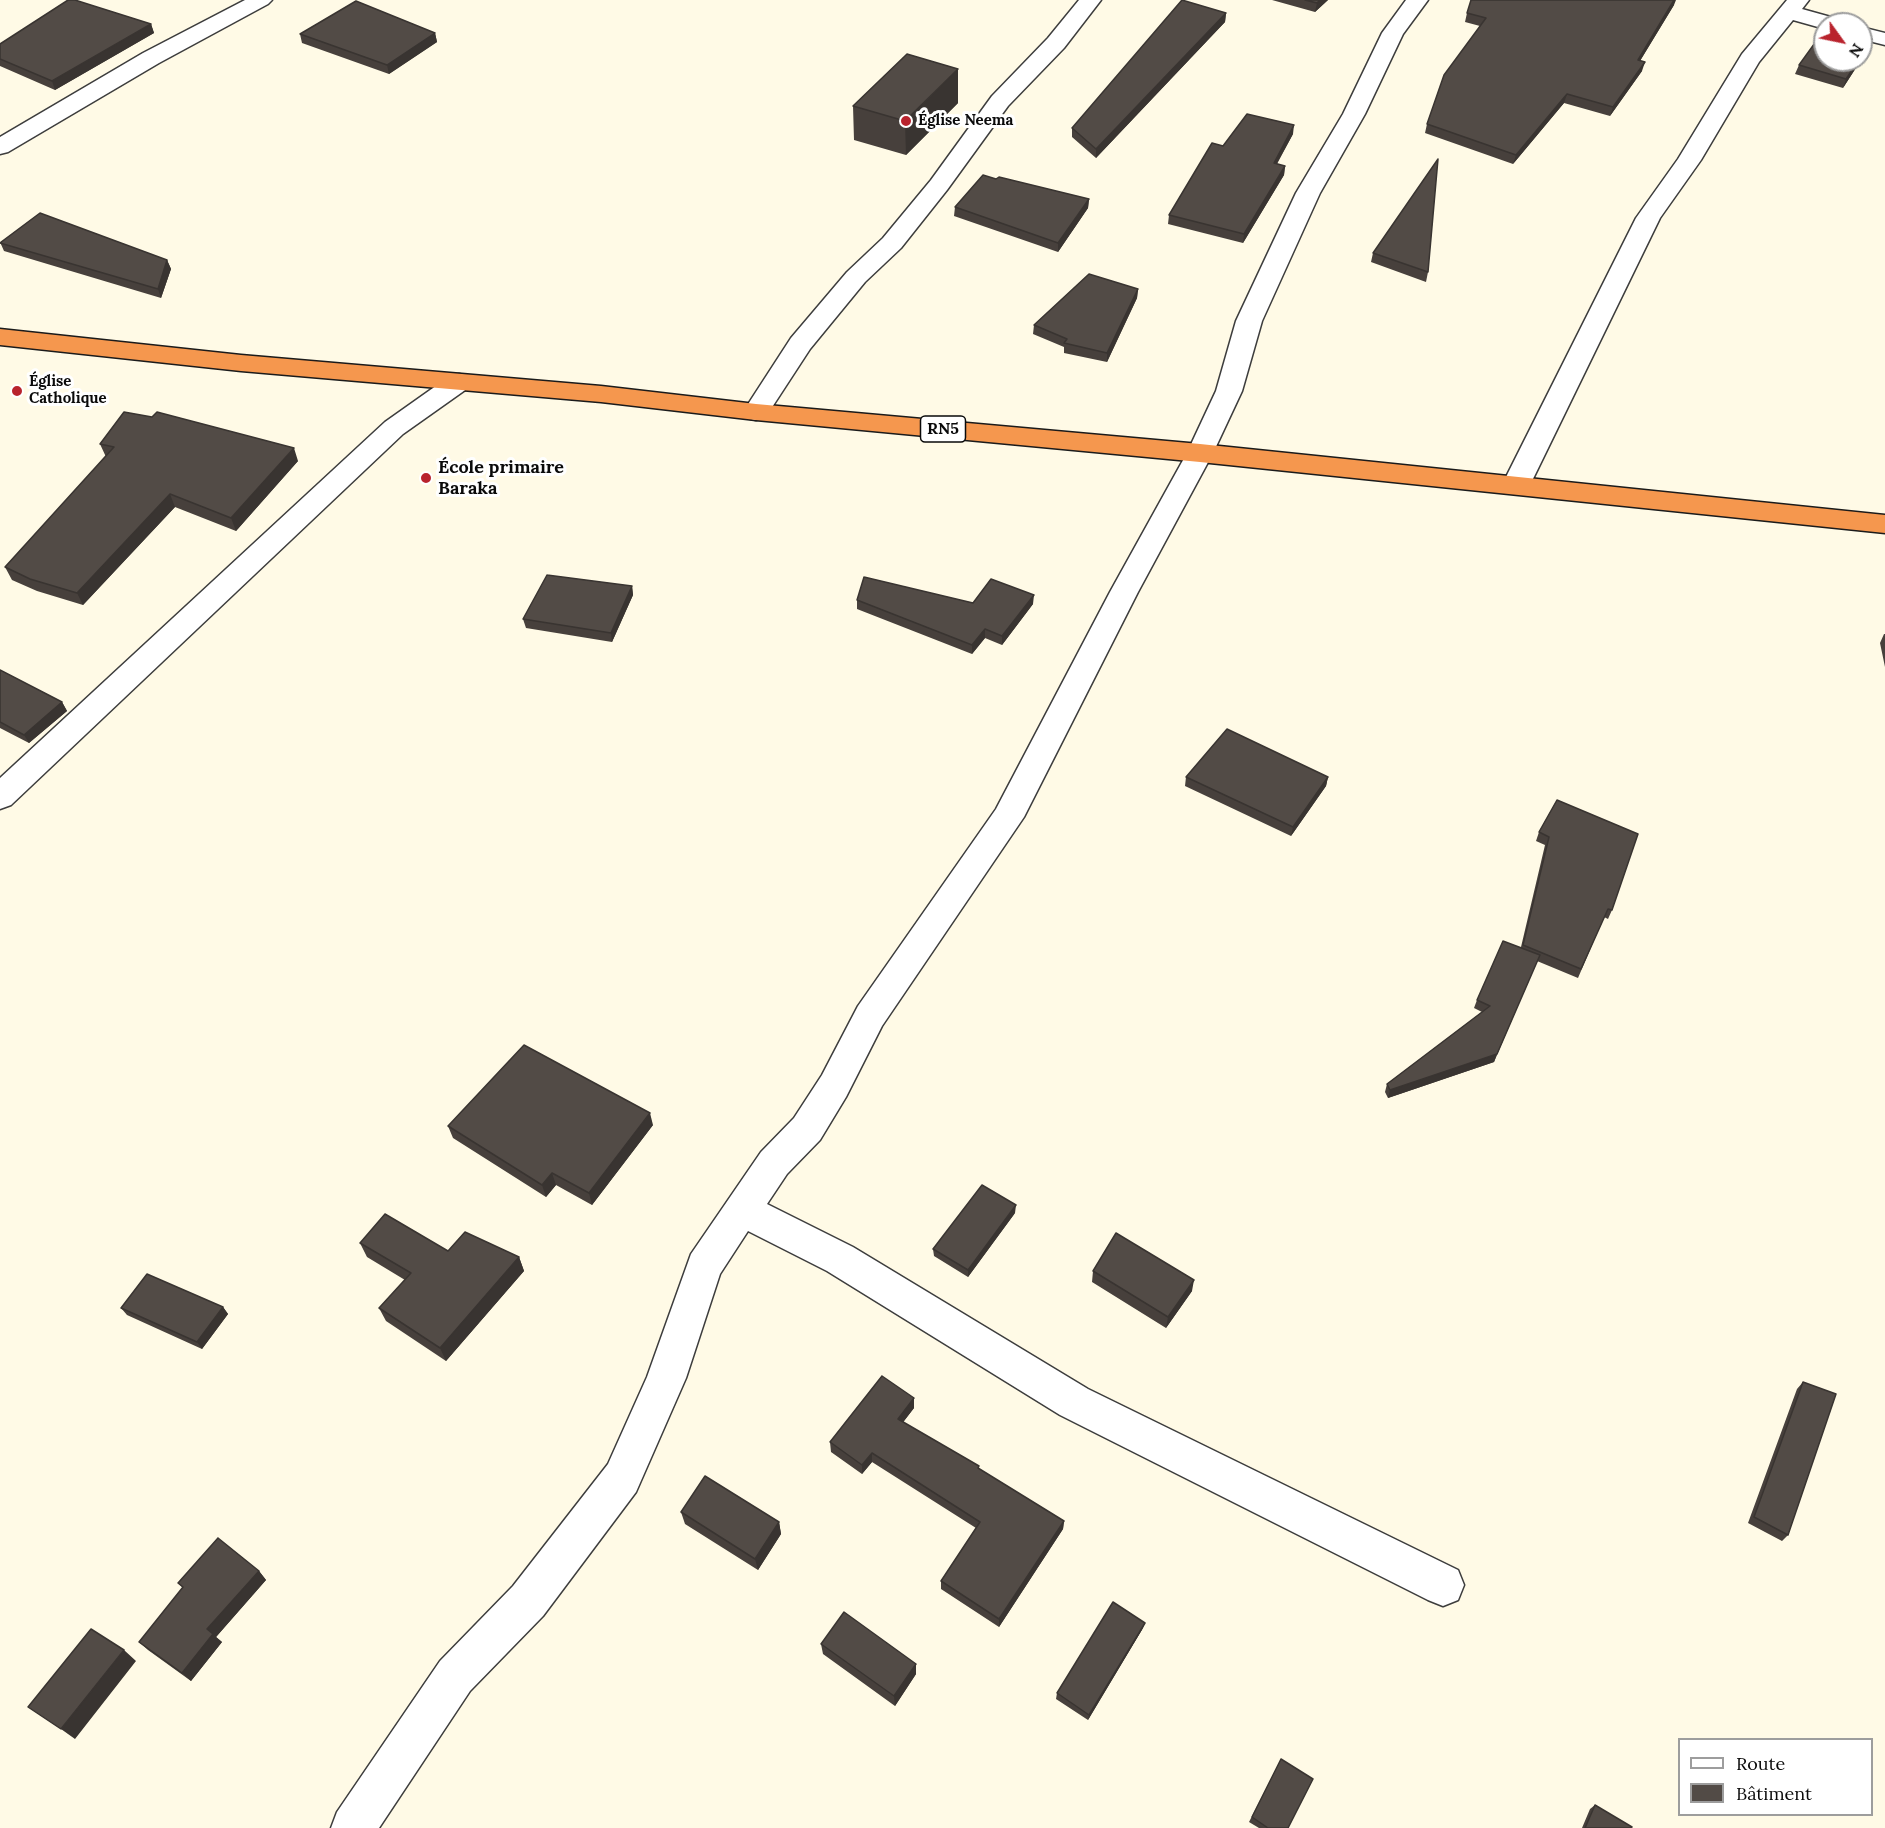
<!DOCTYPE html>
<meta charset="utf-8">
<style>
body{margin:0}
#map{position:relative;width:1885px;height:1828px;overflow:hidden;background:#fffae6;font-family:Lora,serif}
canvas{display:block}
.legend{position:absolute;left:1678px;top:1738px;width:195px;height:78px;box-sizing:border-box;background:#fff;border:2px solid #9d9d9d;margin:0;padding:8px 10px;list-style:none;font-size:18px;color:#0a0a0a}
.legend li{display:flex;align-items:center;gap:12px;height:30px}
.legend b{width:30px;border:2px solid #9d9d9d}
.north{position:absolute;left:1813px;top:12px;width:60px;height:60px;box-sizing:border-box;background:#fff;border:2px solid #9d9d9d;border-radius:50%;rotate:123deg;font-size:16px;font-weight:700;line-height:24px;text-align:center;color:#0a0a0a}
.north::after{content:'';display:block;margin:auto;width:21px;height:27px;background:#b9232d;clip-path:polygon(50% 0,100% 100%,50% 72%,0 100%)}
</style>
<div id="map">
<canvas width="1885" height="1828"></canvas>
<ul class="legend">
<li><b style="height:8px;background:#fff"></b>Route</li>
<li><b style="height:16px;background:#524b46"></b>Bâtiment</li>
</ul>
<div class="north">N</div>
</div>
<script>
const ctx = document.querySelector('canvas').getContext('2d');
ctx.lineJoin = 'round';
const shape = rows => new Path2D(rows.map(r => 'M' + r).join(''));
function strokePath(path, color, width, dash) { ctx.strokeStyle = color; ctx.lineWidth = width; ctx.lineCap = dash ? 'butt' : 'round'; ctx.setLineDash(dash || []); ctx.stroke(path); }
function fill(path, color) { ctx.fillStyle = color; ctx.fill(path, 'evenodd'); }
function write(font, color, halo, rows, align = 'center') {
  ctx.font = font + ' Lora,serif'; ctx.lineWidth = 6; ctx.setLineDash([]); ctx.textBaseline = 'middle'; ctx.strokeStyle = halo; ctx.fillStyle = color; for (const [text, x, y, turn = 0] of rows) {
    ctx.save(); ctx.translate(x, y); ctx.rotate((+turn || 0) * Math.PI / 180); ctx.textAlign = isNaN(turn) ? turn : align; if (halo) ctx.strokeText(text, 0, 0); ctx.fillText(text, 0, 0); ctx.restore();
  }
}
const street = shape([
 [245,0,272,0,268,4,159,63,8,152,0,154,0,137,143,53,245,0],
 [1079,0,1101,0,1064,48,1008,106,947,190,901,248,865,282,810,349,765,418,756,420,747,418,743,412,791,338,847,272,883,238,931,180,992,96,1048,38,1079,0],
 [1406,0,1428,0,1403,34,1365,114,1320,193,1262,321,1242,391,1213,453,1138,592,1024,817,882,1026,846,1097,820,1140,787,1174,767,1204,853,1247,1088,1389,1458,1570,1464,1585,1458,1600,1443,1606,1428,1600,1060,1415,827,1271,748,1231,720,1274,686,1378,636,1492,543,1616,470,1691,379,1828,331,1828,337,1812,440,1661,513,1586,608,1464,647,1377,691,1254,761,1152,794,1118,822,1075,858,1006,996,809,1110,592,1187,453,1216,391,1236,321,1296,193,1343,114,1382,33,1406,0],
 [1787,0,1809,0,1802,9,1838,19,1841,24,1825,24,1825,29,1793,20,1759,62,1701,160,1660,218,1530,485,1526,491,1516,494,1506,491,1502,485,1636,218,1678,159,1742,54,1787,0],
 [1861,27,1885,33,1885,45,1861,39,1861,27],
 [459,374,468,376,472,382,468,388,403,434,11,805,0,809,0,778,385,422,450,376,459,374]
]);
const highway = shape([
 [0,329,241,355,601,386,756,404,1200,444,1885,515,1885,533,1200,462,756,420,601,402,241,371,0,345,0,329]
]);
const wall = shape([
 [1272,0,1328,0,1315,12],
 [1674,5,1640,61,1642,71,1610,116,1564,103,1513,164,1425,133,1427,124,1480,26,1465,22,1467,13],
 [1226,13,1225,22,1096,158,1072,137,1072,128],
 [151,24,154,33,55,90,0,66,0,44],
 [435,33,437,42,389,74,302,43,300,34],
 [1861,60,1843,88,1795,74,1799,65],
 [958,103,906,155,854,140,853,106],
 [1293,134,1277,164,1285,166,1284,175,1243,243,1168,224,1169,215,1223,146],
 [996,179,1089,199,1088,208,1058,252,954,216,955,207],
 [0,242,167,260,171,269,161,298,4,251],
 [1373,253,1428,272,1426,282,1371,262],
 [1138,289,1137,298,1107,362,1064,353,1064,347,1033,334,1034,325],
 [100,444,298,461,236,531,175,507,83,605,37,591,12,580,5,567,106,457],
 [632,586,633,595,612,642,526,628,523,619],
 [857,600,973,603,1033,604,1002,645,985,638,972,654,857,609],
 [1884,634,1885,634,1885,667,1880,643],
 [0,670,62,702,67,711,29,743,0,728],
 [1186,777,1328,777,1326,786,1291,836,1185,786],
 [1557,800,1612,910,1608,919,1604,917,1578,978,1537,961,1494,1062,1388,1098,1385,1092,1387,1084,1482,1012,1474,1008,1477,1000,1521,947,1545,845,1536,841,1539,832],
 [653,1125,592,1205,556,1185,546,1197,453,1138,448,1126],
 [1015,1213,968,1277,934,1256,933,1249],
 [360,1243,519,1257,524,1271,446,1361,386,1321,379,1308,405,1280,367,1257],
 [1093,1271,1192,1291,1166,1328,1092,1282],
 [223,1307,228,1314,202,1349,127,1315,121,1308],
 [1803,1382,1788,1535,1782,1541,1748,1523,1797,1389],
 [914,1398,914,1408,903,1422,1064,1521,1063,1529,999,1627,941,1589,941,1581,976,1528,872,1462,862,1474,831,1452,830,1442],
 [681,1512,779,1522,781,1534,758,1570,685,1524],
 [259,1571,266,1580,216,1637,222,1642,191,1681,148,1650,139,1642,183,1588,178,1583],
 [1143,1628,1088,1720,1056,1699,1057,1693],
 [821,1644,916,1674,895,1706,823,1654],
 [1281,1759,1288,1828,1259,1828,1249,1822],
 [1595,1805,1631,1828,1582,1828,1590,1809]
]);
const shadedWall = shape([
 [1320,0,1328,0,1315,12,1317,3],
 [1674,0,1676,0,1674,5,1635,69,1638,60],
 [1226,13,1225,22,1096,158,1096,149],
 [151,24,154,33,55,90,52,81],
 [435,33,437,42,389,74,387,65],
 [1872,39,1868,47,1861,59,1861,56],
 [1859,60,1861,60,1843,88,1846,79],
 [1645,62,1642,71,1610,116,1613,107],
 [958,69,958,103,906,155,905,121],
 [1567,94,1564,103,1513,164,1516,155],
 [1294,125,1293,134,1272,172,1274,163],
 [1285,166,1284,175,1243,243,1244,234],
 [1089,199,1088,208,1058,252,1058,243],
 [167,260,171,269,161,298,158,289],
 [1138,289,1137,298,1107,362,1107,353],
 [294,448,298,461,236,531,231,518],
 [170,494,175,507,83,605,77,593],
 [632,586,633,595,612,642,611,633],
 [1034,595,1033,604,1002,645,1002,636],
 [985,629,985,638,972,654,972,645],
 [62,702,67,711,29,743,24,735],
 [1328,777,1326,786,1291,836,1293,827],
 [1497,1054,1494,1062,1388,1098,1390,1090],
 [650,1113,653,1125,592,1205,589,1193],
 [552,1173,556,1185,546,1197,542,1185],
 [1016,1205,1015,1213,968,1277,968,1270],
 [519,1257,524,1271,446,1361,440,1348],
 [1194,1280,1192,1291,1166,1328,1168,1317],
 [223,1307,228,1314,202,1349,197,1342],
 [914,1398,914,1408,898,1429,898,1419],
 [872,1453,872,1462,862,1474,862,1465],
 [1064,1521,1063,1529,999,1627,999,1619],
 [779,1522,781,1534,758,1570,755,1559],
 [259,1571,266,1580,216,1637,222,1642,191,1681,182,1673,207,1629],
 [1145,1623,1143,1628,1088,1720,1089,1715],
 [124,1650,136,1661,75,1739,61,1729],
 [916,1664,916,1674,895,1706,894,1696]
]);
const building = shape([
 [68,0,75,0,151,24,52,81,0,59,0,44,68,0],
 [1182,0,1226,13,1096,149,1072,128,1182,0],
 [1305,0,1320,0,1317,3,1305,0],
 [1471,0,1674,0,1638,60,1645,62,1613,107,1567,94,1516,155,1427,124,1444,75,1486,18,1467,13,1471,0],
 [356,1,435,33,387,65,300,34,356,1],
 [1825,29,1825,60,1859,60,1846,79,1799,65,1825,29],
 [1861,35,1872,39,1861,56,1861,35],
 [907,54,958,69,905,121,853,106,907,54],
 [1247,114,1294,125,1274,163,1285,166,1244,234,1169,215,1212,143,1223,146,1247,114],
 [1438,159,1428,272,1373,253,1438,159],
 [983,175,996,179,999,177,1089,199,1058,243,955,207,983,175],
 [40,213,167,260,158,289,0,243,40,213],
 [1089,274,1138,289,1107,353,1064,343,1067,339,1034,325,1089,274],
 [124,412,152,417,157,412,294,448,231,518,170,494,77,593,30,579,5,567,114,447,100,444,124,412],
 [547,575,632,586,611,633,523,619,547,575],
 [864,577,973,603,991,579,1034,595,1002,636,985,629,972,645,857,600,864,577],
 [0,670,62,702,24,735,0,722,0,670],
 [1227,729,1328,777,1293,827,1186,777,1227,729],
 [1557,800,1638,834,1612,910,1608,909,1581,969,1523,945,1549,837,1539,832,1557,800],
 [1503,941,1540,955,1497,1054,1390,1090,1387,1084,1490,1006,1477,1000,1503,941],
 [524,1045,650,1113,589,1193,552,1173,542,1185,448,1126,524,1045],
 [982,1185,1016,1205,968,1270,933,1249,982,1185],
 [385,1214,448,1251,465,1232,519,1257,440,1348,379,1308,411,1273,360,1243,385,1214],
 [1116,1233,1194,1280,1168,1317,1093,1271,1116,1233],
 [147,1274,223,1307,197,1342,121,1308,147,1274],
 [882,1376,914,1398,898,1419,979,1466,978,1468,1064,1521,999,1619,941,1581,980,1522,872,1453,862,1465,830,1442,882,1376],
 [1803,1382,1836,1394,1788,1535,1754,1517,1803,1382],
 [705,1476,779,1522,755,1559,681,1512,705,1476],
 [218,1538,259,1571,207,1629,213,1634,182,1673,139,1642,183,1587,178,1583,218,1538],
 [1113,1602,1145,1623,1089,1715,1057,1693,1113,1602],
 [844,1612,916,1664,894,1696,821,1644,844,1612],
 [91,1629,124,1650,61,1729,28,1707,91,1629],
 [1281,1759,1313,1779,1288,1828,1268,1828,1252,1817,1281,1759],
 [1595,1805,1632,1827,1631,1828,1585,1828,1595,1805]
]);
const markers = [
 [906,121,6,"#b9232d"],
 [17,391,6,"#b9232d"],
 [426,478,6,"#b9232d"]
];
const farPoinames = [
 ["Église Neema",918,121],
 ["Église",29,382],
 ["Catholique",29,399]
];
const shields = [
 [943,429,45]
];
const shieldNames = [
 ["RN5",943,429]
];
const poiNames = [
 ["École primaire",438,468],
 ["Baraka",438,489]
];
strokePath(street, '#3d3d3d', 3);
strokePath(highway, '#1b1b1b', 3);
fill(street, '#fff');
fill(highway, '#f5974e');
fill(wall, '#47403c');
fill(shadedWall, '#393431');
fill(building, '#524b46');
strokePath(building, '#393431', 1.5);
for (const [x, y, r, color] of markers) { const dot = new Path2D(); dot.arc(x, y, r, 0, 2 * Math.PI); ctx.fillStyle = color; ctx.fill(dot); strokePath(dot, '#fff', 2); }
write('bold 15px', '#0a0a0a', '#fff', farPoinames, 'left');
for (const [x, y, w] of shields) { const box = new Path2D(); box.roundRect(x - w / 2, y - 13, w, 26, 4.5); ctx.fillStyle = '#fff'; ctx.fill(box); strokePath(box, '#0a0a0a', 1.5); }
write('bold 16px', '#0a0a0a', null, shieldNames);
write('bold 18px', '#0a0a0a', '#fff', poiNames, 'left');
</script>
